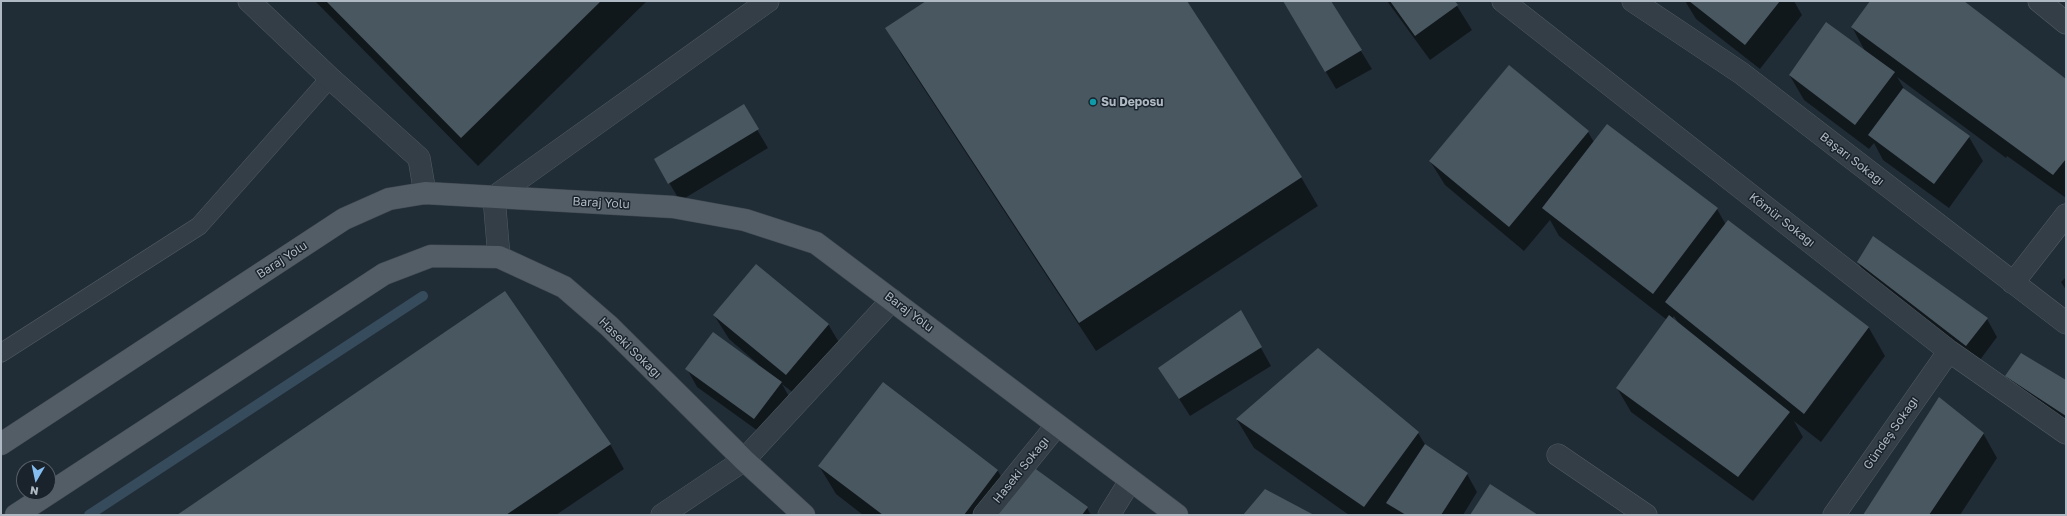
<!DOCTYPE html>
<meta charset="utf-8">
<style>
body{margin:0}
#map{position:relative;width:2067px;height:516px;overflow:hidden;background:#212d36;font-family:"Golos Text",sans-serif}
canvas{display:block}
.frame{position:absolute;inset:0;border:2px solid #afb9c3;pointer-events:none}
.north{position:absolute;left:16px;top:460px;width:40px;height:40px;box-sizing:border-box;background:#1a232b;border:1px solid #565f68;border-radius:50%;rotate:189deg;font-size:11px;font-weight:700;line-height:16px;text-align:center;color:#afb9c3}
.north::after{content:'';display:block;margin:auto;width:14px;height:18px;background:#86bdf1;clip-path:polygon(50% 0,100% 100%,50% 72%,0 100%)}
</style>
<div id="map">
<canvas width="2067" height="516"></canvas>
<div class="frame"></div>
<div class="north">N</div>
</div>
<script>
const ctx = document.querySelector('canvas').getContext('2d');
ctx.lineJoin = 'round';
function fill(path, color) { ctx.fillStyle = color; ctx.fill(path, 'evenodd'); }
const shape = rows => new Path2D(rows.map(r => 'M' + r).join(''));
function strokePath(path, color, width, dash) { ctx.strokeStyle = color; ctx.lineWidth = width; ctx.lineCap = dash ? 'butt' : 'round'; ctx.setLineDash(dash || []); ctx.stroke(path); }
function write(font, color, halo, rows, align = 'center') {
  ctx.font = font + ' "Golos Text",sans-serif'; ctx.lineWidth = 3; ctx.setLineDash([]); ctx.textBaseline = 'middle'; ctx.strokeStyle = halo; ctx.fillStyle = color; for (const [text, x, y, turn = 0] of rows) {
    ctx.save(); ctx.translate(x, y); ctx.rotate((+turn || 0) * Math.PI / 180); ctx.textAlign = isNaN(turn) ? turn : align; if (halo) ctx.strokeText(text, 0, 0); ctx.fillText(text, 0, 0); ctx.restore();
  }
}
const shadow = shape([
 [315,1,647,1,478,166],
 [928,1,1185,1,1301,177,1318,206,1096,351,903,57,886,28],
 [1284,1,1330,1,1372,69,1336,89],
 [1387,1,1454,1,1472,30,1430,60],
 [1685,1,1794,1,1802,15,1760,69,1696,19],
 [1871,1,1962,1,2066,80,2066,198,2007,156,2006,158,1897,77,1905,90,1969,137,1983,161,1949,208,1883,160,1874,143,1869,149,1804,100,1790,76,1866,53,1852,27],
 [1510,66,1588,132,1594,142,1717,209,1726,225,1869,328,1885,356,1821,442,1794,421,1803,437,1753,501,1631,412,1617,388,1667,320,1559,236,1550,220,1524,251,1445,185,1430,161],
 [1674,316,1679,324,1672,319],
 [743,106,768,148,680,201,655,159],
 [1858,262,1987,319,1997,337,1977,364,1869,281],
 [2066,277,2066,290,2061,282],
 [714,315,828,324,843,349,801,399,782,384,791,400,765,436,697,387,687,369,758,364,729,339],
 [1251,330,1271,366,1190,416,1160,369],
 [1318,350,1418,433,1426,446,1467,474,1477,492,1463,515,1349,515,1254,448,1237,420],
 [2006,377,2066,381,2066,433,2022,405],
 [883,383,998,471,1012,497,1087,508,1091,515,863,515,836,494,819,466],
 [1983,433,1997,458,1960,515,1864,515],
 [610,444,624,469,556,515,179,515]
]);
const stream = shape([
 [89,515,423,296]
]);
const building = shape([
 [326,1,601,1,461,138],
 [926,1,1187,1,1302,177,1079,323,885,28],
 [1283,1,1331,1,1362,50,1325,72],
 [1390,1,1455,1,1458,5,1415,36],
 [1689,1,1780,1,1745,45],
 [1870,1,1964,1,2066,79,2066,159,2053,175,1851,27],
 [1826,22,1895,72,1855,125,1789,75],
 [1509,65,1589,131,1509,227,1429,161],
 [1903,88,1970,136,1934,184,1868,135],
 [744,104,759,129,668,184,654,159],
 [1607,124,1718,208,1653,294,1542,208],
 [1728,220,1869,327,1804,414,1665,302],
 [1873,236,1988,318,1966,346,1857,262],
 [756,264,829,324,786,375,713,315],
 [505,291,611,444,506,515,177,515],
 [1241,310,1262,347,1179,399,1158,368],
 [1669,315,1790,412,1738,477,1616,388],
 [713,332,782,382,754,419,685,369],
 [1318,348,1419,432,1364,507,1236,419],
 [2021,353,2066,380,2066,416,2005,376],
 [883,382,998,470,964,515,883,515,818,466],
 [1939,397,1984,433,1929,515,1863,515],
 [1425,444,1468,473,1441,515,1406,515,1386,503],
 [1033,467,1088,507,1082,515,997,515],
 [1490,484,1538,515,1470,515],
 [1265,489,1314,515,1243,515]
]);
const service = shape([
 [1,353,199,226,330,78]
]);
const minor = shape([
 [249,1,330,78,419,158,425,193],
 [1503,1,1949,351,2066,433],
 [1633,1,1741,73,2066,323],
 [2039,1,2066,23],
 [499,257,494,197,768,1],
 [2013,283,2066,215],
 [1558,455,1646,515],
 [662,515,744,460,892,300],
 [984,515,1057,425],
 [1109,515,1130,481],
 [1834,515,1949,351]
]);
const primary = shape([
 [1,444,344,219,389,199,425,193,673,207,745,220,816,243,1177,515],
 [16,515,384,274,431,256,499,257,564,287,609,326,744,460,804,515]
]);
const markers = [
 [1093,102,4,"#0f9aa8"]
];
const poiNames = [
 ["Su Deposu",1101,102]
];
const streetNames = [
 ["Başarı Sokağı",1852,159,38],
 ["Baraj Yolu",601,203,3],
 ["Kömür Sokağı",1782,220,38],
 ["Baraj Yolu",282,260,-33],
 ["Baraj Yolu",909,312,37],
 ["Haseki Sokağı",630,348,44],
 ["Gündeş Sokağı",1891,433,-55],
 ["Haseki Sokağı",1021,470,-51]
];
fill(shadow, '#0007');
strokePath(stream, '#364b5c', 10);
fill(building, '#495761');
strokePath(service, '#525c64', 19);
strokePath(minor, '#525c64', 23);
strokePath(primary, '#414a53', 23);
strokePath(service, '#343e46', 18);
strokePath(minor, '#343e46', 22);
strokePath(primary, '#525d66', 22);
for (const [x, y, r, color] of markers) { const dot = new Path2D(); dot.arc(x, y, r, 0, 2 * Math.PI); ctx.fillStyle = color; ctx.fill(dot); strokePath(dot, '#1a232b', 1.5); }
write('bold 12px', '#afb9c3', '#1a232b', poiNames, 'left');
write('12px', '#afb9c3', '#1a232b', streetNames);
</script>
